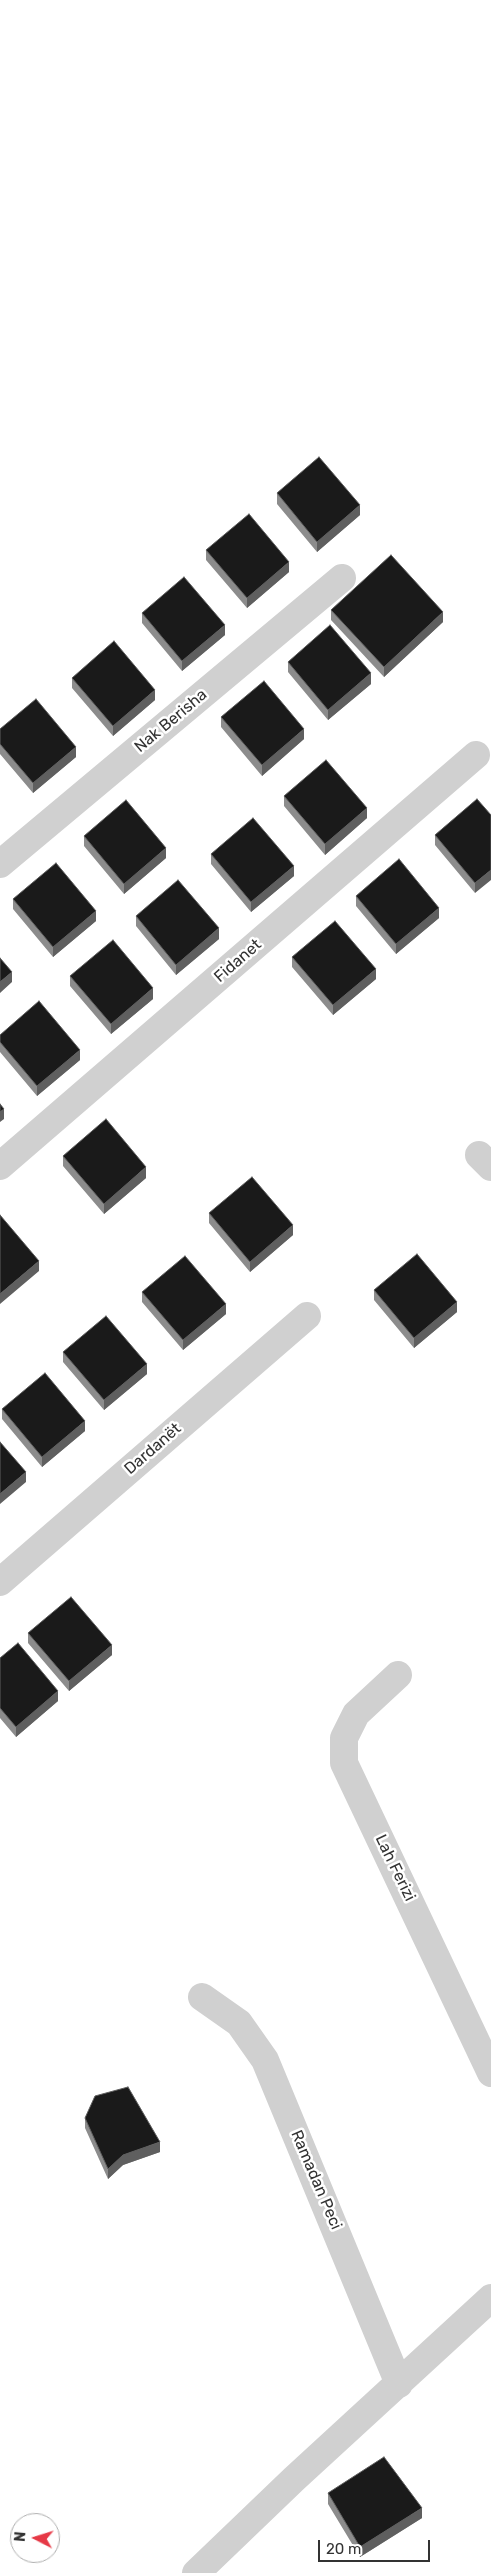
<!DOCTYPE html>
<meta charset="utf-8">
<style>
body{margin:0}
#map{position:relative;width:491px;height:2573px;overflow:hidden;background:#fff;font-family:Rubik,sans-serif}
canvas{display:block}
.north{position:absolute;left:10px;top:2513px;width:50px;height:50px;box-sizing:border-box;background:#fff;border:1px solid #adadad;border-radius:50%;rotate:275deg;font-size:14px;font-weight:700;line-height:20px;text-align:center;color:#333}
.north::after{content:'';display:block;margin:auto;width:18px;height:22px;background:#e63946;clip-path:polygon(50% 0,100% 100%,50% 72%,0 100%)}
.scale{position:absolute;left:318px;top:2540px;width:112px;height:22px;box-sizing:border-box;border:2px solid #333;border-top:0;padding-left:6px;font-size:15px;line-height:18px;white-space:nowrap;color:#333;-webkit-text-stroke:4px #fff;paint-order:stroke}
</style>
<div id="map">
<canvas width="491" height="2573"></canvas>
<div class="north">N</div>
<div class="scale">20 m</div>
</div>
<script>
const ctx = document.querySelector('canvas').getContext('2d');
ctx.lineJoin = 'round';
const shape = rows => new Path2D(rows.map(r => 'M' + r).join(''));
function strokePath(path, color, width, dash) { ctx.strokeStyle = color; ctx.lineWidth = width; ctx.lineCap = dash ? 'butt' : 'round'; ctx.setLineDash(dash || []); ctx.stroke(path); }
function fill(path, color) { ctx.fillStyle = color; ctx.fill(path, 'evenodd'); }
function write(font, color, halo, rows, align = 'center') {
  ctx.font = font + ' Rubik,sans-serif'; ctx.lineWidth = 5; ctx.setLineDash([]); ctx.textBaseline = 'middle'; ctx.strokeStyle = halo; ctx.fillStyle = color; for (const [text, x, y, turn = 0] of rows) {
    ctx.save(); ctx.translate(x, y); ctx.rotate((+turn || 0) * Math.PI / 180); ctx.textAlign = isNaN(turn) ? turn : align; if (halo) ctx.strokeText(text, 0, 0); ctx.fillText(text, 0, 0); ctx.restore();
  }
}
const minor = shape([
 [0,864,342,578],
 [479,1155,491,1167],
 [0,1166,476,755],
 [0,1582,307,1316],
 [398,1675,356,1714,344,1738,344,1763,491,2073],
 [202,1997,239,2023,265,2060,399,2384],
 [196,2573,294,2479,491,2298]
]);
const wall = shape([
 [277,493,360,515,317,552,277,504],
 [206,550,289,572,247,608,206,560],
 [331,610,443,622,384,677,331,620],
 [142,613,225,635,182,671,142,623],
 [288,662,371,684,328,720,288,672],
 [72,678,155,700,113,736,72,688],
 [221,717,304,739,262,776,221,727],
 [0,729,76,757,33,793,0,754],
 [284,796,367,818,325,855,284,806],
 [477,799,475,893,435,845,435,835],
 [84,836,166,858,124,894,84,846],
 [211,854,294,876,251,912,211,864],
 [356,896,439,918,396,954,356,906],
 [13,899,96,921,53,957,13,909],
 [136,916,219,939,176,975,136,926],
 [292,957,376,979,333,1015,292,967],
 [70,976,153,999,111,1034,70,986],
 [0,1035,80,1060,37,1096,0,1052],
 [63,1156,146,1178,104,1214,63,1166],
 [209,1213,293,1235,250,1272,209,1223],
 [374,1290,457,1312,414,1348,374,1300],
 [142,1292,226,1314,183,1350,142,1302],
 [63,1352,147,1374,104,1410,63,1362],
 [2,1409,85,1431,42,1467,2,1419],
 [28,1633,112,1655,69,1691,28,1643],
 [0,1658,58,1701,16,1737,0,1718],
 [85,2118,160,2152,123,2165,108,2179,85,2128],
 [328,2493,422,2518,360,2557,328,2504]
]);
const shadedWall = shape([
 [360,505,360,515,317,552,317,542],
 [289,562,289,572,247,608,247,598],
 [443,612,443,622,384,677,384,667],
 [225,625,225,635,182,671,182,661],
 [371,673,371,684,328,720,328,710],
 [155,690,155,700,113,736,113,726],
 [304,729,304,739,262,776,262,765],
 [76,747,76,757,33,793,33,783],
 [367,808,367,818,325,855,325,844],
 [166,848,166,858,124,894,124,884],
 [294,866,294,876,251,912,251,902],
 [491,870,491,880,475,893,475,883],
 [439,908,439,918,396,954,396,944],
 [96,911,96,921,53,957,53,947],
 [219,928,219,939,176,975,176,965],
 [376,969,376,979,333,1015,333,1005],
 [12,972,12,982,0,993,0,982],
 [153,988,153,999,111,1034,111,1024],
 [80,1050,80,1060,37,1096,37,1086],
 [4,1109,4,1119,0,1122,0,1112],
 [146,1167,146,1178,104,1214,104,1204],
 [293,1225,293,1235,250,1272,250,1262],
 [39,1261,39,1271,0,1304,0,1294],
 [457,1302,457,1312,414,1348,414,1338],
 [226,1304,226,1314,183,1350,183,1340],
 [147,1364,147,1374,104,1410,104,1400],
 [85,1421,85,1431,42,1467,42,1457],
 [26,1472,26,1482,0,1504,0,1494],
 [112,1645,112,1655,69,1691,69,1681],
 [58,1691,58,1701,16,1737,16,1727],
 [160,2142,160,2152,123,2165,108,2179,108,2169,123,2155],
 [422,2508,422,2518,360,2557,360,2547]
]);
const building = shape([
 [319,457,360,505,317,542,277,493,319,457],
 [249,514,289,562,247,598,206,550,249,514],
 [391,555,443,612,384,667,331,610,391,555],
 [184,577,225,625,182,661,142,613,184,577],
 [330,625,371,673,328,710,288,662,330,625],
 [114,641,155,690,113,726,72,678,114,641],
 [264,681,304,729,262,765,221,717,264,681],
 [36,699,76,747,33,783,0,744,0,729,36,699],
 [326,760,367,808,325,844,284,796,326,760],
 [477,799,491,815,491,870,475,883,435,835,477,799],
 [126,800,166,848,124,884,84,836,126,800],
 [253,818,294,866,251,902,211,854,253,818],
 [399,859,439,908,396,944,356,896,399,859],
 [56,863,96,911,53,947,13,899,56,863],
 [178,880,219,928,176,965,136,916,178,880],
 [335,921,376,969,333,1005,292,957,335,921],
 [113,940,153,988,111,1024,70,976,113,940],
 [0,958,12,972,0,982,0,958],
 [39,1001,80,1050,37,1086,0,1042,0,1035,39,1001],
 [0,1104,4,1109,0,1112,0,1104],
 [106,1119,146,1167,104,1204,63,1156,106,1119],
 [252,1177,293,1225,250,1262,209,1213,252,1177],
 [0,1215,39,1261,0,1294,0,1215],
 [417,1254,457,1302,414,1338,374,1290,417,1254],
 [185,1256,226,1304,183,1340,142,1292,185,1256],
 [106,1316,147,1364,104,1400,63,1352,106,1316],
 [45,1373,85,1421,42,1457,2,1409,45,1373],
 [0,1442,26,1472,0,1494,0,1442],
 [71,1597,112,1645,69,1681,28,1633,71,1597],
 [18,1643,58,1691,16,1727,0,1708,0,1658,18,1643],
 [128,2087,160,2142,123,2155,108,2169,85,2118,95,2096,128,2087],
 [384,2457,422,2508,360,2547,328,2493,384,2457]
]);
const streetNames = [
 ["Nak Berisha",171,721,-40],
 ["Fidanet",238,961,-41],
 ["Dardanët",153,1449,-41],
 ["Lah Ferizi",395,1868,64],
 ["Ramadan Peci",316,2180,67]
];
strokePath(minor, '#d0d0d0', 28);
fill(wall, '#8c8c8c');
fill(shadedWall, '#5f5f5f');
fill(building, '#1a1a1a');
strokePath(building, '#5f5f5f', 1);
write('16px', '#333', '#fff', streetNames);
</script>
